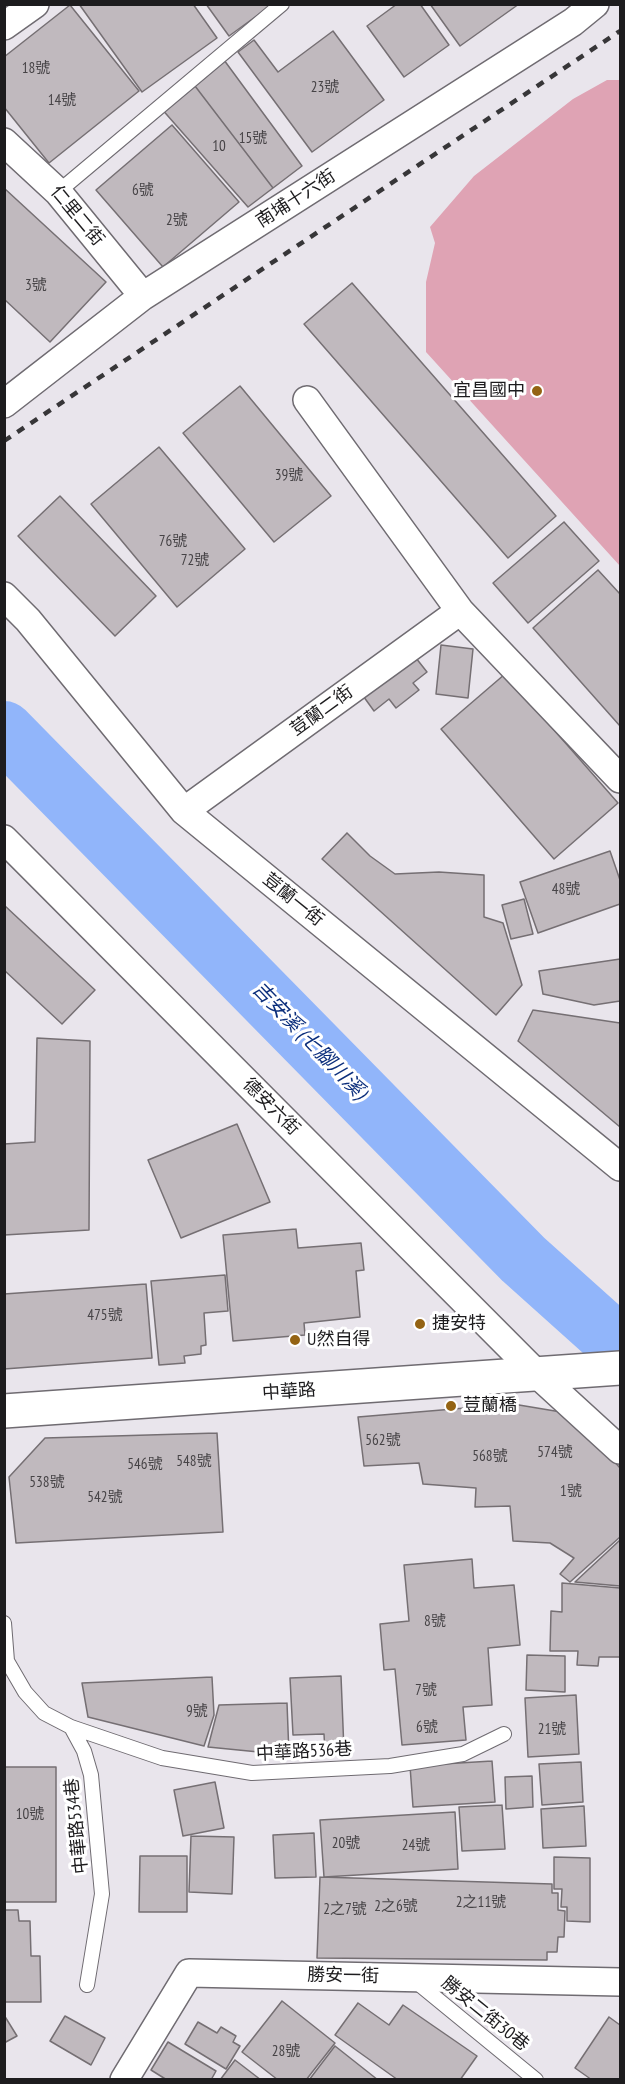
<!DOCTYPE html>
<meta charset="utf-8">
<style>
body{margin:0}
#map{position:relative;width:625px;height:2084px;overflow:hidden;background:#e9e5ec;font-family:"PT Sans Narrow",sans-serif}
canvas{display:block}
.frame{position:absolute;inset:0;border:6px solid #1d1c1e;pointer-events:none}
</style>
<div id="map">
<canvas width="625" height="2084"></canvas>
<div class="frame"></div>
</div>
<script>
const ctx = document.querySelector('canvas').getContext('2d');
ctx.lineJoin = 'round';
function fill(path, color) { ctx.fillStyle = color; ctx.fill(path, 'evenodd'); }
const shape = rows => new Path2D(rows.map(r => 'M' + r).join(''));
function strokePath(path, color, width, dash) { ctx.strokeStyle = color; ctx.lineWidth = width; ctx.lineCap = dash ? 'butt' : 'round'; ctx.setLineDash(dash || []); ctx.stroke(path); }
function write(font, color, halo, rows, align = 'center') {
  ctx.font = font + ' "PT Sans Narrow","Noto Sans TC",sans-serif'; ctx.lineWidth = 6; ctx.setLineDash([]); ctx.textBaseline = 'middle'; ctx.strokeStyle = halo; ctx.fillStyle = color; for (const [text, x, y, turn = 0] of rows) {
    ctx.save(); ctx.translate(x, y); ctx.rotate((+turn || 0) * Math.PI / 180); ctx.textAlign = isNaN(turn) ? turn : align; if (halo) ctx.strokeText(text, 0, 0); ctx.fillText(text, 0, 0); ctx.restore();
  }
}
const green = shape([
 [607,80,620,80,620,566,426,352,426,282,435,243,430,227,474,176,573,99]
]);
const river = shape([
 [4,731,523,1259,620,1346]
]);
const building = shape([
 [79,4,193,4,217,38,142,92,79,4],
 [206,4,273,4,229,36,206,4],
 [397,4,420,4,449,45,404,77,367,26,397,4],
 [430,4,519,4,460,46,430,4],
 [70,5,139,91,49,163,4,107,4,57,70,5],
 [333,31,384,100,312,152,238,52,254,40,278,72,333,31],
 [224,60,302,166,273,188,195,86,224,60],
 [195,86,273,188,248,207,160,107,195,86],
 [172,125,239,202,163,267,96,190,172,125],
 [4,188,106,282,50,342,4,299,4,188],
 [352,283,556,516,508,558,304,324,352,283],
 [240,386,331,496,274,542,183,433,240,386],
 [159,447,245,549,177,607,91,504,159,447],
 [60,496,156,596,115,636,18,536,60,496],
 [564,522,599,561,528,623,493,583,564,522],
 [598,570,620,594,620,726,533,628,598,570],
 [441,645,473,649,468,698,436,694,441,645],
 [412,653,427,672,413,683,419,690,396,708,389,699,374,711,361,693,412,653],
 [505,674,618,803,554,859,441,729,505,674],
 [347,833,370,856,395,874,439,872,484,875,484,917,503,923,522,985,496,1015,322,859,347,833],
 [610,851,620,880,620,904,538,933,520,882,610,851],
 [524,899,533,934,511,939,502,905,524,899],
 [4,905,95,990,62,1024,4,970,4,905],
 [620,959,620,1001,594,1005,543,994,539,971,620,959],
 [533,1010,620,1023,620,1127,518,1041,533,1010],
 [37,1038,90,1041,89,1230,4,1235,4,1144,35,1142,37,1038],
 [237,1124,270,1202,181,1238,148,1160,237,1124],
 [296,1229,298,1248,361,1243,364,1270,356,1271,360,1317,304,1323,305,1335,233,1341,223,1235,296,1229],
 [225,1275,228,1311,204,1313,206,1345,201,1346,201,1354,184,1356,185,1363,159,1365,151,1281,225,1275],
 [146,1284,152,1358,4,1369,4,1294,146,1284],
 [513,1404,573,1414,620,1468,620,1537,570,1582,560,1574,574,1558,550,1543,513,1541,510,1506,475,1507,476,1488,423,1484,419,1463,364,1466,358,1417,513,1404],
 [217,1433,223,1532,16,1543,9,1477,45,1438,217,1433],
 [620,1540,620,1586,575,1582,620,1540],
 [472,1559,474,1588,514,1585,520,1645,488,1648,492,1705,463,1707,466,1740,402,1745,395,1669,384,1670,380,1624,409,1621,404,1565,472,1559],
 [562,1583,620,1588,620,1657,599,1657,598,1666,577,1665,578,1651,550,1651,551,1611,562,1612,562,1583],
 [527,1655,565,1656,565,1692,526,1690,527,1655],
 [341,1676,344,1751,325,1752,324,1734,293,1735,290,1678,341,1676],
 [212,1677,214,1715,204,1746,88,1717,82,1683,212,1677],
 [576,1695,579,1754,528,1757,525,1698,576,1695],
 [287,1703,289,1755,208,1747,219,1705,287,1703],
 [492,1761,495,1802,413,1807,410,1766,492,1761],
 [581,1762,583,1802,542,1805,539,1764,581,1762],
 [4,1767,56,1767,56,1902,4,1902,4,1767],
 [532,1776,533,1807,506,1809,505,1777,532,1776],
 [215,1782,224,1828,183,1836,174,1790,215,1782],
 [502,1805,505,1849,462,1851,459,1807,502,1805],
 [584,1806,586,1846,543,1848,541,1809,584,1806],
 [455,1812,458,1869,324,1877,320,1820,455,1812],
 [314,1833,316,1877,275,1878,273,1835,314,1833],
 [191,1836,234,1837,232,1894,189,1892,191,1836],
 [140,1856,187,1856,187,1912,139,1912,140,1856],
 [554,1857,590,1858,590,1922,567,1921,567,1907,561,1907,562,1889,554,1889,554,1857],
 [320,1877,552,1884,552,1893,558,1893,558,1910,565,1911,564,1937,558,1937,557,1952,547,1952,547,1960,317,1958,320,1877],
 [4,1910,18,1910,19,1921,30,1921,31,1956,40,1956,41,2002,4,2002,4,1910],
 [282,2001,335,2043,306,2080,278,2080,242,2052,282,2001],
 [358,2003,389,2025,403,2005,477,2056,460,2080,398,2080,335,2035,358,2003],
 [4,2015,17,2036,4,2043,4,2015],
 [65,2016,105,2038,91,2065,50,2041,65,2016],
 [609,2017,620,2025,620,2080,592,2080,575,2068,609,2017],
 [198,2022,217,2033,221,2027,236,2036,233,2042,240,2046,226,2069,185,2044,198,2022],
 [168,2042,216,2071,211,2080,167,2080,151,2070,168,2042],
 [335,2046,378,2080,309,2080,335,2046],
 [235,2060,261,2080,220,2080,235,2060]
]);
const service = shape([
 [58,192,282,4],
 [4,1623,7,1661,25,1692,44,1713,71,1727,84,1751,91,1775,102,1894,87,1985],
 [71,1727,162,1758,252,1773,390,1766,463,1754,504,1734],
 [414,1980,536,2080]
]);
const minor = shape([
 [4,26,35,4],
 [4,142,58,192,143,296],
 [307,400,460,611],
 [4,404,143,296,573,22,595,4],
 [4,596,28,620,184,811,620,1167],
 [184,811,460,611,620,779],
 [4,839,538,1375,620,1450],
 [124,2080,189,1973,620,1982]
]);
const primary = shape([
 [4,1411,620,1368]
]);
const rail = shape([
 [4,441,620,31]
]);
const markers = [
 [537,391,6,"#946313"],
 [420,1324,6,"#946313"],
 [295,1340,6,"#946313"],
 [451,1406,6,"#946313"]
];
const numberNames = [
 ["18號",36,69],
 ["23號",325,88],
 ["14號",62,101],
 ["15號",253,139],
 ["10",219,147],
 ["6號",143,191],
 ["2號",177,221],
 ["3號",36,286],
 ["39號",289,476],
 ["76號",173,542],
 ["72號",195,561],
 ["48號",566,890],
 ["475號",105,1316],
 ["562號",383,1441],
 ["574號",555,1453],
 ["568號",490,1457],
 ["548號",194,1462],
 ["546號",145,1465],
 ["538號",47,1483],
 ["1號",571,1492],
 ["542號",105,1498],
 ["8號",435,1622],
 ["7號",426,1691],
 ["9號",197,1712],
 ["6號",427,1728],
 ["21號",552,1730],
 ["10號",30,1815],
 ["20號",346,1844],
 ["24號",416,1846],
 ["2之11號",481,1903],
 ["2之6號",396,1907],
 ["2之7號",345,1910],
 ["28號",286,2052]
];
const streetNames = [
 ["南埔十六街",296,199,-33],
 ["仁里二街",77,216,50],
 ["荳蘭二街",322,711,-36],
 ["荳蘭一街",293,900,39],
 ["德安六街",271,1107,45],
 ["中華路",289,1392,-4],
 ["中華路536巷",304,1752,-3],
 ["中華路534巷",77,1826,-96],
 ["勝安一街",343,1976,1],
 ["勝安二街30巷",485,2014,39]
];
const poiNames = [
 ["宜昌國中",525,391,"right"],
 ["捷安特",432,1324],
 ["U然自得",307,1340],
 ["荳蘭橋",463,1406]
];
const waterNames = [
 ["吉安溪 (七腳川溪)",309,1041,46]
];
fill(green, '#dfa3b4');
strokePath(river, '#91b5fa', 60);
fill(building, '#c0b9be');
strokePath(building, '#756f73', 1.5);
strokePath(service, '#6f6b71', 16);
strokePath(minor, '#6f6b71', 30);
strokePath(primary, '#6f6b71', 36);
strokePath(service, '#fff', 14);
strokePath(minor, '#fff', 27);
strokePath(primary, '#fff', 33);
strokePath(rail, '#373638', 4.5, [8, 8]);
for (const [x, y, r, color] of markers) { const dot = new Path2D(); dot.arc(x, y, r, 0, 2 * Math.PI); ctx.fillStyle = color; ctx.fill(dot); strokePath(dot, '#fff', 2); }
write('15px', '#464346', null, numberNames);
write('18px', '#1d1c1e', '#fff', streetNames);
write('18px', '#1d1c1e', '#fff', poiNames, 'left');
write('italic 20px', '#0c2f7c', '#fff', waterNames);
</script>
